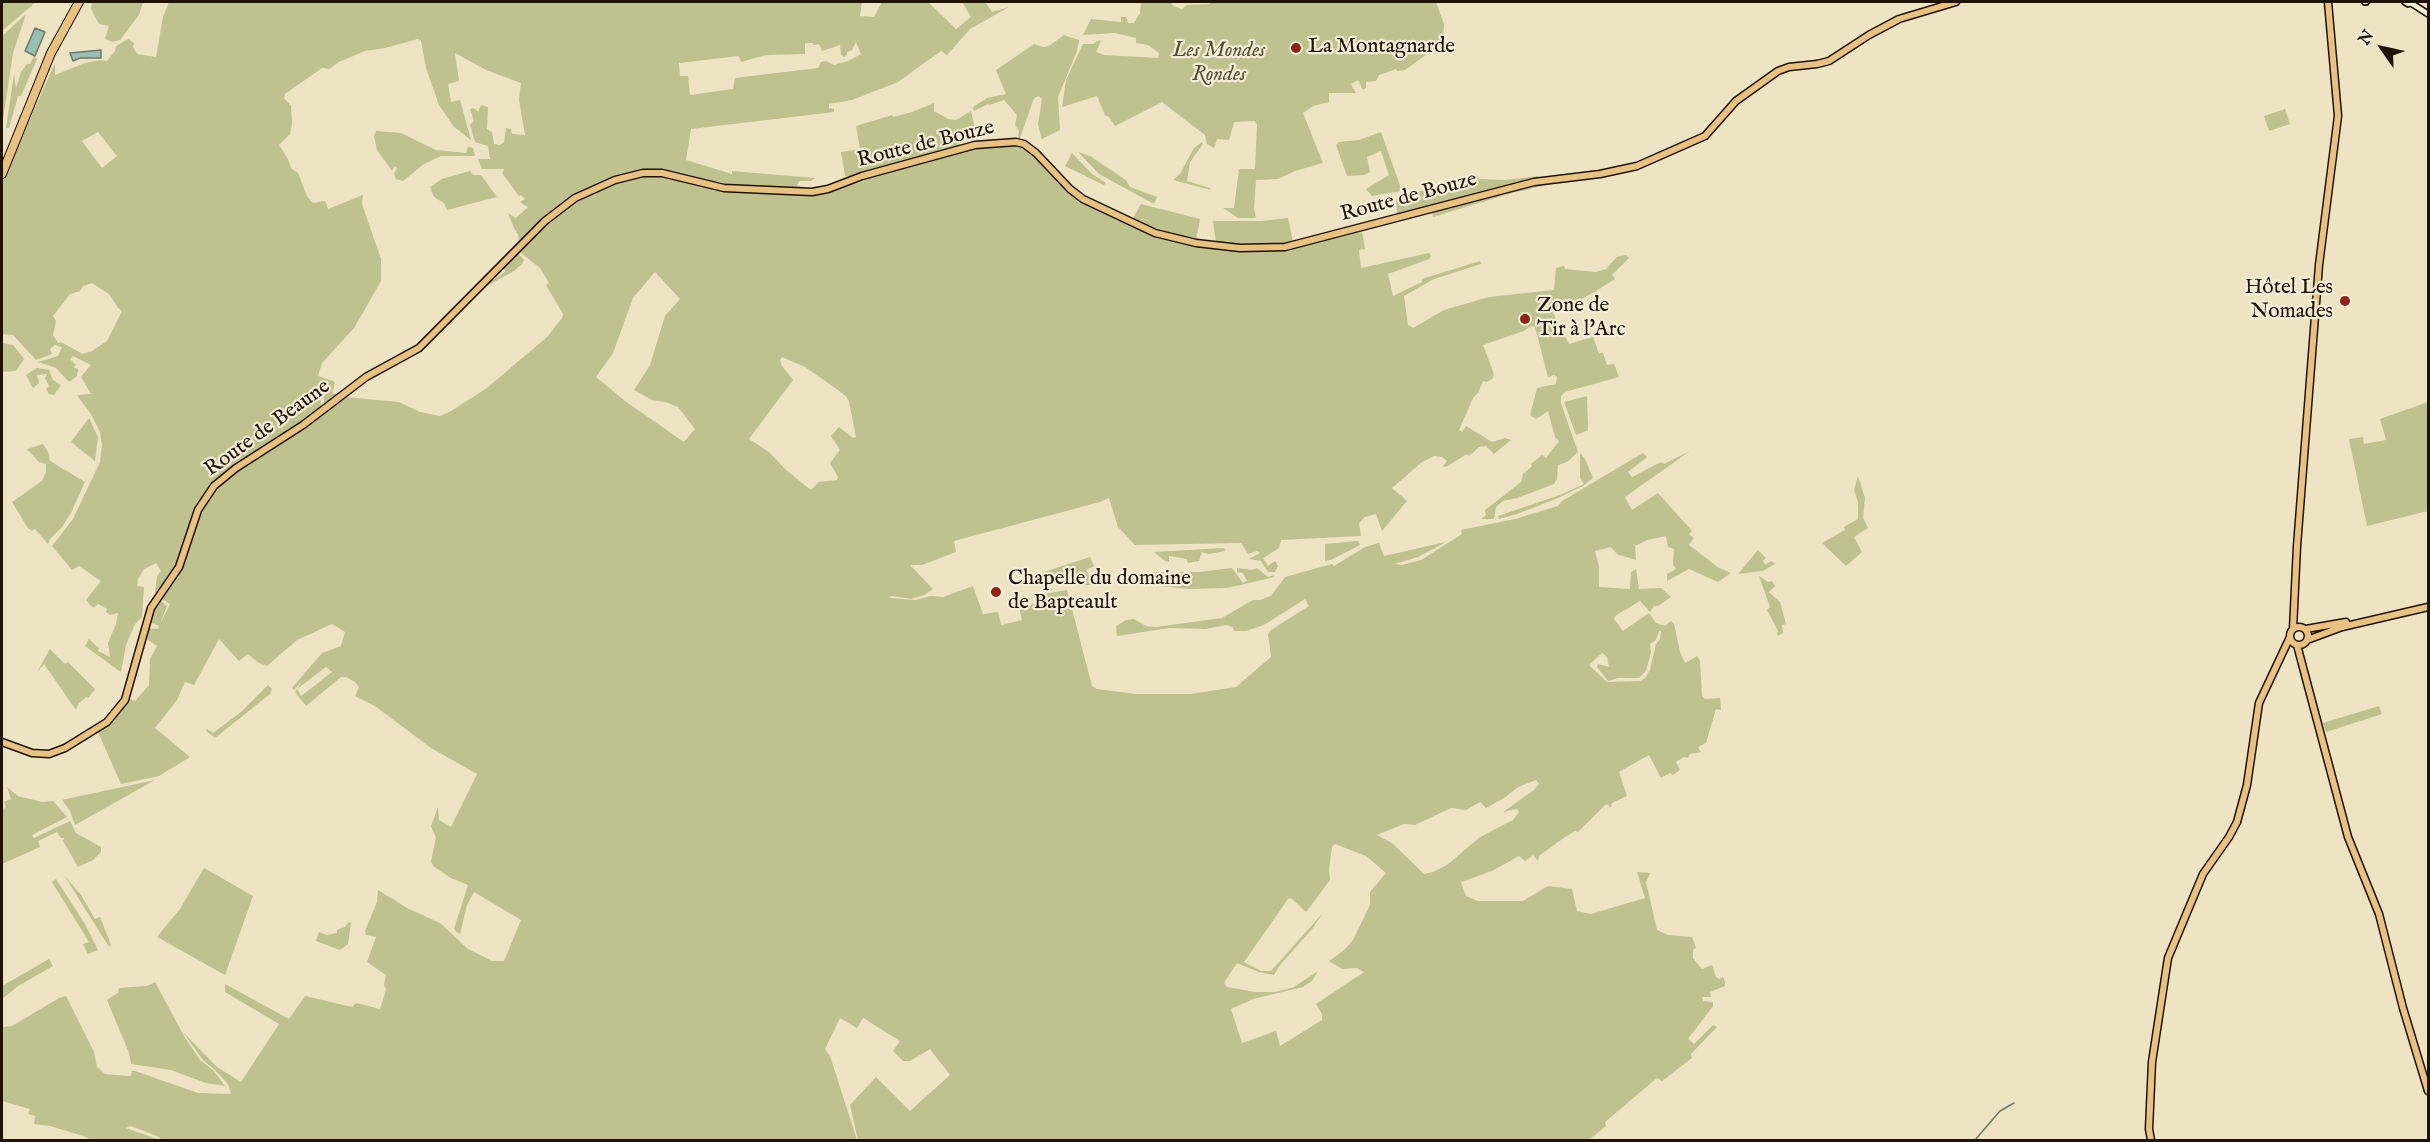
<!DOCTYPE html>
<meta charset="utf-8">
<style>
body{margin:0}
#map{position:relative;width:2430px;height:1142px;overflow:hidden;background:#eee3c3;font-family:"IM FELL English",serif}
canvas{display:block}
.frame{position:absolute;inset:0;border:3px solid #211303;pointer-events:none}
.north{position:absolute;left:2352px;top:18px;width:60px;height:60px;-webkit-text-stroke:4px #f4edd8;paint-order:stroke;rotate:304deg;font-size:16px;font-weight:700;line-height:24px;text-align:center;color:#211303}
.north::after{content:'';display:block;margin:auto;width:21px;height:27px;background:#211303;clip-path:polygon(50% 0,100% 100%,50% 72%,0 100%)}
</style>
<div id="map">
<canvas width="2430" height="1142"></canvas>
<div class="frame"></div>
<div class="north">N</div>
</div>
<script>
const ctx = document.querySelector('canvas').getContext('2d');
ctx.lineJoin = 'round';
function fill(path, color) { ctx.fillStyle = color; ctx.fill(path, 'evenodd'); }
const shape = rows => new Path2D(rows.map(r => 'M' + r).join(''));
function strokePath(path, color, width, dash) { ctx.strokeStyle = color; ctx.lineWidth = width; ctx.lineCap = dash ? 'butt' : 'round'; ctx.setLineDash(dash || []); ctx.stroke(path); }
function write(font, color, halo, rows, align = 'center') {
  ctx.font = font + ' "IM FELL English",serif'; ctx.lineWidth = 4.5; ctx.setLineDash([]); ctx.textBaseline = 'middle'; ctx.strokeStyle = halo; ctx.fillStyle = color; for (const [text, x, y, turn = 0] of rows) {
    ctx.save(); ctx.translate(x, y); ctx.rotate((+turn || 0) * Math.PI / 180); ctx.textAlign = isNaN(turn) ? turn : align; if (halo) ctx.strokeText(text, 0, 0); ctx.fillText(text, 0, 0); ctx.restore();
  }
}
const green = shape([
 [2,2,36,2,2,31],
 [92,2,143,2,139,15,120,40,112,42,105,39,109,26,99,24,91,9],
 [169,2,862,2,860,16,874,17,882,2,928,2,956,29,971,17,962,2,985,2,992,12,1009,7,970,29,947,55,941,51,898,82,852,100,829,104,829,108,834,109,834,112,691,129,686,160,732,174,732,171,815,178,811,181,799,181,797,186,806,187,805,190,745,187,658,170,631,172,585,190,519,243,518,234,514,228,508,213,516,218,528,207,521,203,520,202,525,199,521,195,519,196,502,173,504,169,482,169,478,159,490,159,488,146,475,142,470,125,474,121,470,109,474,108,478,112,481,105,488,107,487,129,492,132,494,144,500,145,504,142,506,128,511,129,512,134,525,135,519,100,521,83,486,70,455,53,459,81,448,84,451,102,460,100,471,140,454,127,439,105,426,68,421,41,418,39,385,48,365,51,339,62,329,69,322,68,285,94,284,98,291,106,292,124,290,134,279,145,288,159,291,168,298,173,307,196,313,203,325,201,328,209,363,195,362,204,381,259,381,281,354,328,322,363,318,376,333,381,335,383,332,393,339,395,325,406,323,396,320,396,321,406,307,419,222,474,205,491,191,517,183,551,175,570,158,594,155,593,157,576,161,571,156,563,144,569,138,579,137,586,144,587,142,617,135,624,126,645,121,672,85,646,89,639,99,648,98,651,110,657,108,643,116,624,118,613,110,615,106,612,107,609,98,604,93,608,86,600,101,581,79,566,72,570,52,546,73,519,100,462,102,445,100,432,91,414,77,395,91,394,81,377,91,365,73,356,70,359,76,365,73,367,78,369,77,376,69,382,56,368,38,362,58,356,62,347,55,345,50,349,52,354,36,360,13,335,2,334,2,182,55,63,55,75,85,63,101,60,107,61,115,51,116,46,128,39,134,43,133,47,137,54,156,57,163,17],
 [856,42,861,54,848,61,834,65,826,61,821,62,818,68,735,78,733,89,690,95,688,76,680,76,679,63,739,56,741,62,766,55,805,54,805,43,812,43,814,45,819,44,822,51,840,45,841,55,844,57,847,55,847,52,852,50],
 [98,132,117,156,102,168,82,141],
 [92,283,109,294,118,308,122,311,107,341,92,351,83,354,61,342,58,343,53,335,56,321,53,316,70,294,80,291,83,286],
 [1141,2,1171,2,1173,6,1182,9,1187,5,1209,4,1212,2,1436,2,1444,24,1443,40,1427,46,1426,55,1405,70,1397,71,1396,69,1379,75,1376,81,1366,82,1366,88,1363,90,1358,80,1351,84,1356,93,1329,93,1329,102,1313,106,1303,113,1323,163,1295,171,1278,179,1256,180,1254,208,1256,218,1238,218,1223,208,1234,208,1239,169,1255,169,1257,125,1255,121,1234,122,1229,140,1217,139,1214,148,1207,144,1205,135,1162,102,1115,126,1109,117,1105,115,1097,96,1062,107,1066,80,1083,44,1093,44,1099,40,1101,41,1096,52,1104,55,1158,58,1159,53,1148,45,1136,43,1136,38,1115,33,1083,35,1091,19,1121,22,1121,17,1126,17,1128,23,1134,23,1140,13],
 [26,14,13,53,2,126,2,36],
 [1064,35,1079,40,1077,51,1058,97,1060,130,1042,139,1041,137,1038,124,1042,99,1039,96,1034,98,1020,138,1018,138,1019,131,1015,125,1017,115,1004,100,989,105,988,104,974,111,973,107,987,98,1006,94,996,70,1034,44,1043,47,1049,46],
 [34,56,37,59,21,96,18,96,9,128,6,128,14,74,16,88,21,72,27,64,30,64],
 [934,103,934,111,948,119,956,120,971,111,978,140,973,132,968,139,958,132,957,134,952,133,961,145,891,167,851,176,845,176,841,152,860,149,856,126,892,115,893,117,912,112],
 [2285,109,2290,124,2269,131,2264,116],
 [376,131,401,133,436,150,466,153,468,147,473,148,475,156,441,156,424,164,403,181,396,179,394,174,397,168,395,166,392,171,377,150,374,136],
 [1381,132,1402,191,1372,196,1366,189,1389,175,1381,151,1367,157,1370,172,1364,175,1347,176,1336,145,1339,142,1359,140],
 [1202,142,1203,144,1190,162,1187,181,1210,188,1211,190,1173,180,1180,174,1194,148],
 [1017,145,1032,153,1067,192,1082,203,1147,232,1185,243,1234,250,1269,251,1306,246,1362,232,1365,249,1359,250,1361,268,1429,253,1431,256,1429,259,1388,274,1393,296,1422,282,1422,279,1480,261,1481,264,1434,279,1404,296,1408,325,1413,328,1444,310,1489,297,1554,290,1556,268,1564,266,1565,269,1596,272,1606,269,1617,257,1626,255,1629,258,1612,275,1615,279,1596,291,1578,301,1550,307,1569,344,1593,337,1599,353,1603,353,1607,365,1614,364,1619,377,1565,392,1561,396,1561,403,1578,452,1567,462,1558,465,1557,479,1554,484,1517,498,1503,501,1496,507,1494,519,1481,519,1486,515,1485,510,1521,482,1523,474,1532,466,1531,464,1542,455,1546,458,1559,441,1555,437,1548,411,1536,419,1530,415,1537,388,1556,384,1557,377,1554,375,1548,377,1535,327,1531,326,1524,331,1483,345,1494,374,1493,378,1487,382,1483,381,1478,393,1473,398,1459,430,1462,432,1466,426,1492,442,1505,438,1511,440,1494,454,1486,446,1479,447,1469,456,1467,454,1446,467,1443,466,1447,461,1442,457,1434,456,1422,462,1392,488,1407,501,1382,531,1376,514,1365,517,1359,523,1361,536,1281,540,1279,548,1263,558,1268,566,1275,561,1278,566,1275,572,1268,572,1261,561,1249,559,1260,553,1257,551,1248,554,1241,543,1135,545,1118,527,1109,498,1100,502,954,541,956,552,922,565,910,565,933,589,924,595,911,599,892,596,889,598,915,600,931,596,943,597,973,586,983,614,998,612,1001,625,1022,620,1019,607,1040,603,1038,595,1067,590,1092,686,1097,689,1136,694,1191,694,1236,687,1271,657,1268,634,1271,630,1309,606,1305,599,1264,625,1246,631,1234,631,1233,627,1226,625,1206,629,1169,628,1117,636,1116,626,1126,620,1134,619,1146,626,1156,627,1222,618,1253,600,1260,600,1271,596,1285,577,1332,564,1334,566,1365,547,1379,543,1384,556,1446,542,1418,557,1395,564,1402,565,1421,560,1462,534,1461,530,1515,519,1558,506,1562,501,1643,453,1647,457,1628,472,1632,477,1661,462,1664,464,1690,451,1625,497,1632,510,1658,493,1692,531,1689,534,1694,538,1689,545,1719,568,1731,573,1718,582,1689,569,1667,581,1667,574,1676,569,1673,565,1674,549,1668,547,1666,536,1647,540,1635,546,1636,560,1617,554,1611,547,1595,551,1599,567,1599,587,1630,589,1631,572,1636,569,1639,589,1661,588,1671,597,1658,606,1654,606,1650,612,1640,601,1615,616,1614,619,1623,631,1649,613,1656,623,1665,626,1671,621,1674,624,1680,652,1685,663,1697,656,1700,661,1702,696,1705,699,1720,698,1721,710,1716,709,1706,743,1698,747,1701,752,1690,754,1688,758,1684,757,1676,762,1680,770,1673,775,1670,773,1661,778,1649,755,1619,772,1627,796,1612,803,1611,808,1607,804,1604,806,1578,832,1575,831,1565,837,1539,856,1538,861,1533,855,1525,861,1519,856,1492,871,1461,882,1466,896,1478,901,1523,901,1548,886,1572,889,1577,911,1591,914,1645,898,1637,872,1650,873,1646,882,1657,930,1668,935,1692,937,1696,948,1693,950,1693,958,1700,967,1702,969,1712,965,1716,977,1719,979,1723,977,1725,982,1725,986,1710,992,1711,997,1702,997,1703,1001,1713,1002,1713,1006,1688,1039,1694,1044,1713,1025,1717,1027,1691,1054,1692,1058,1662,1081,1657,1078,1605,1122,1606,1126,1589,1140,858,1140,850,1105,876,1077,910,1111,950,1075,930,1049,910,1061,903,1061,893,1051,900,1041,863,1018,857,1028,840,1018,825,1049,830,1056,857,1140,162,1140,157,1136,131,1126,126,1128,160,1140,92,1140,83,1136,50,1126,34,1124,35,1116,28,1114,30,1109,2,1101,2,1027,12,1026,59,998,66,996,94,1052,97,1067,105,1074,127,1076,131,1076,132,1071,135,1071,198,1093,231,1094,228,1084,215,1070,203,1060,183,1032,217,1067,241,1082,279,1024,225,992,225,984,289,1019,305,996,352,1007,356,1003,380,1009,386,990,384,985,386,975,367,962,376,937,366,935,365,931,377,902,378,890,407,908,440,923,468,949,492,961,504,961,521,920,474,892,467,905,460,934,458,933,454,929,468,885,451,878,433,866,431,861,436,838,431,826,438,807,439,820,451,827,477,774,431,748,375,706,355,696,359,687,355,682,346,677,341,677,306,706,295,692,303,680,294,690,292,688,322,653,341,646,345,632,332,624,297,640,267,666,259,663,248,654,239,661,219,639,194,685,185,682,177,700,155,728,190,757,159,776,121,784,98,732,112,720,128,698,135,701,149,685,150,659,157,646,145,638,147,628,158,629,159,626,150,622,153,611,160,600,167,606,160,624,170,604,160,598,175,580,184,564,199,514,217,488,238,470,345,397,399,402,420,412,440,416,451,411,487,388,547,337,562,318,563,314,546,285,549,283,540,268,521,253,520,249,566,207,597,190,622,179,644,175,670,176,747,192,822,194,864,181,865,178,980,146],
 [655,272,680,299,665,316,650,365,634,390,652,400,666,402,678,407,695,429,684,442,625,401,596,377,613,353,633,298],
 [782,357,805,367,838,390,847,397,849,402,856,437,853,438,839,427,831,436,840,450,830,463,838,477,837,480,819,482,811,490,786,470,769,452,749,439,793,380,782,366,780,360],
 [1659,631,1661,631,1660,639,1656,644,1650,670,1645,678,1640,681,1607,682,1589,665,1602,653,1607,657,1609,667,1598,664,1597,667,1608,681,1618,678,1639,678,1646,671,1651,652,1650,644,1656,640],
 [326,667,332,672,301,696,297,689],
 [1536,780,1539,784,1534,790,1503,812,1517,809,1519,812,1513,820,1480,837,1447,865,1433,872,1424,874,1392,843,1377,835,1404,824,1415,825,1451,808,1466,810,1480,802,1486,808,1504,798,1518,787],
 [1335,844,1366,856,1386,873,1370,892,1370,905,1353,940,1343,951,1329,961,1342,969,1357,968,1364,972,1316,1004,1322,1014,1322,1020,1280,1046,1276,1031,1242,1043,1231,1009,1253,999,1303,987,1312,981,1318,971,1294,987,1275,992,1255,992,1227,987,1224,983,1237,963,1259,972,1274,975,1280,965,1313,928,1322,914,1271,971,1261,971,1244,962,1288,899,1291,898,1306,912,1330,880,1329,869,1332,847],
 [1078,152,1090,156,1126,180,1130,187,1157,197,1154,204,1099,174],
 [1072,153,1092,174,1106,183,1104,185,1065,166],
 [470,171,473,175,481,175,497,197,447,210,444,203,434,197,430,187,442,179],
 [1538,176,1539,179,1396,216,1395,214,1397,213,1396,199,1443,184,1480,179,1505,180],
 [1572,179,1572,181,1560,182,1512,193,1433,217,1432,212,1532,184],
 [1141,204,1200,219,1196,240,1168,234,1132,220],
 [1288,218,1293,242,1268,245,1216,243,1213,221,1261,221],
 [518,253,524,260,522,264,514,271,487,286,488,283,505,272,504,267],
 [2,343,13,345,24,359,16,371,2,372],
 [37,368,49,370,53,380,61,385,54,395,49,394,46,389,49,386,45,378,47,374,37,375,39,383,33,388,26,375],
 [1587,396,1588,430,1576,435,1564,402],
 [2428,402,2428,511,2367,526,2349,439,2363,437,2364,444,2386,440,2380,419],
 [89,418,98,437,95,461,71,442],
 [43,444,48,452,50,461,85,482,71,513,62,527,50,539,48,544,35,529,32,531,28,528,12,502,42,481,46,472,46,464,39,462,27,449],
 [1580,453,1585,459,1593,478,1583,486,1558,498,1517,514,1499,519,1498,516,1560,495,1584,484,1580,478],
 [1858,476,1865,498,1863,518,1868,528,1854,537,1862,552,1846,566,1822,543,1845,530,1844,527,1858,519,1858,502,1854,490],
 [1358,541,1360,545,1331,560,1325,561,1325,544],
 [1224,548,1225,551,1208,554,1202,552,1199,561,1188,563,1187,559,1169,556,1169,562,1165,561,1154,552],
 [1758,550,1766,558,1763,561,1765,565,1771,561,1775,564,1763,571,1738,574],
 [1090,557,1094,566,1086,570,1090,578,1110,577,1111,580,1104,581,1105,584,1071,586,1062,582,1072,585,1075,582,1075,578,1067,579,1062,573,1059,575,1058,582,1035,581,1010,583],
 [1232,568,1243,583,1247,581,1243,573,1237,572,1237,568,1252,570,1257,568,1268,577,1274,575,1274,577,1227,588,1189,589,1148,585,1152,572,1199,572],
 [1759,576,1768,582,1772,581,1775,586,1769,592,1780,602,1786,624,1782,625,1783,633,1777,636,1778,631,1767,610,1770,607],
 [50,649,65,664,68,662,95,689,88,698,86,697,79,703,76,710,44,664,37,672],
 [268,685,272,689,270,694,215,738,206,731,207,729,213,733,241,712],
 [2379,706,2382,714,2326,732,2323,723],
 [155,780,75,825,70,811,62,800],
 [7,787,18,796,42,802,53,801,67,817,32,835,34,838,70,821,76,833,101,847,101,852,93,860,78,867,63,841,64,838,61,838,57,832,38,841,40,847,2,864,2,810,6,807,4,802,11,799],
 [204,868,253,896,225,975,157,937,180,909],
 [64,875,81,895,95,919,100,917,111,945,109,947],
 [56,879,85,924,98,950,88,954,83,944,89,942,52,882],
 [349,922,351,923,348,944,340,950,316,941,319,932,327,935,337,933,337,930,345,927],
 [49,959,53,966,18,986,2,999,2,986],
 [155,982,184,1036,200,1060,214,1071,225,1086,206,1083,171,1070,131,1064,129,1053,107,1000,118,993,119,988,147,986]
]);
const water = shape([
 [35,28,45,32,35,56,25,51,35,28],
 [101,50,101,58,80,58,73,61,70,53,101,50]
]);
const stream = shape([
 [1975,1140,2000,1111,2014,1103]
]);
const secondary = shape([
 [2365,2,2366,2],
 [2405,2,2408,4,2412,2],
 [2411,3,2428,14]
]);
const primary = shape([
 '2290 636a9 9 0 1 1 18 0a9 9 0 1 1-18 0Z',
 [2293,629,2297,546,2319,265,2338,116,2328,2],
 [2306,629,2346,622],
 [2307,640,2342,627,2428,607],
 [2297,645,2348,837,2379,914,2403,1008,2428,1091],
 [2,742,32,753,49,754,65,748,107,722,125,700,151,608,179,567,198,510,214,486,236,468,303,425,366,377,419,348,545,221,575,198,615,180,643,173,662,173,724,188,812,192,828,189,862,176,975,145,1016,142,1024,144,1036,153,1070,189,1083,199,1155,233,1196,243,1240,248,1285,247,1534,182,1600,174,1637,166,1705,136,1736,101,1778,71,1789,67,1817,64,1829,61,1869,35,1899,19,1956,2],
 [2151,1140,2149,1129,2152,1062,2168,958,2203,874,2229,837,2237,822,2247,785,2259,703,2290,637]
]);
const motorway = shape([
 [2,174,51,53,79,2]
]);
const markers = [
 [1296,48,6,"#8f2418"],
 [2345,301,6,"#8f2418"],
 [1525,319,6,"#8f2418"],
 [996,592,6,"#8f2418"]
];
const poiNames = [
 ["La Montagnarde",1308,48],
 ["Hôtel Les",2333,289,"right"],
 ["Nomades",2333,313,"right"],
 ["Zone de",1537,307],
 ["Tir à l'Arc",1537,331],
 ["Chapelle du domaine",1008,580],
 ["de Bapteault",1008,604]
];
const parkNames = [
 ["Les Mondes",1219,52],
 ["Rondes",1219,76]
];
const streetNames = [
 ["Route de Bouze",926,145,-14],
 ["Route de Bouze",1409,198,-15],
 ["Route de Beaune",268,429,-36]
];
fill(green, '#bfc18f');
fill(water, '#99beb2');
strokePath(water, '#697a6c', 1.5);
strokePath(stream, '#697a6c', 1.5);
strokePath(secondary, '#211303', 8);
strokePath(primary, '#211303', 9);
strokePath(motorway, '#211303', 10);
strokePath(secondary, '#f4edd8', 4.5);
strokePath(primary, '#e7c282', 6);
strokePath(motorway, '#e7c282', 8);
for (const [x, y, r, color] of markers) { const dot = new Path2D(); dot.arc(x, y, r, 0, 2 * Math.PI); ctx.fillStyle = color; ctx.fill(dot); strokePath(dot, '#f4edd8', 2); }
write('21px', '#211303', '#f4edd8', poiNames, 'left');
write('italic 21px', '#585034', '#f4edd8', parkNames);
write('21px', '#211303', '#f4edd8', streetNames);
</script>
